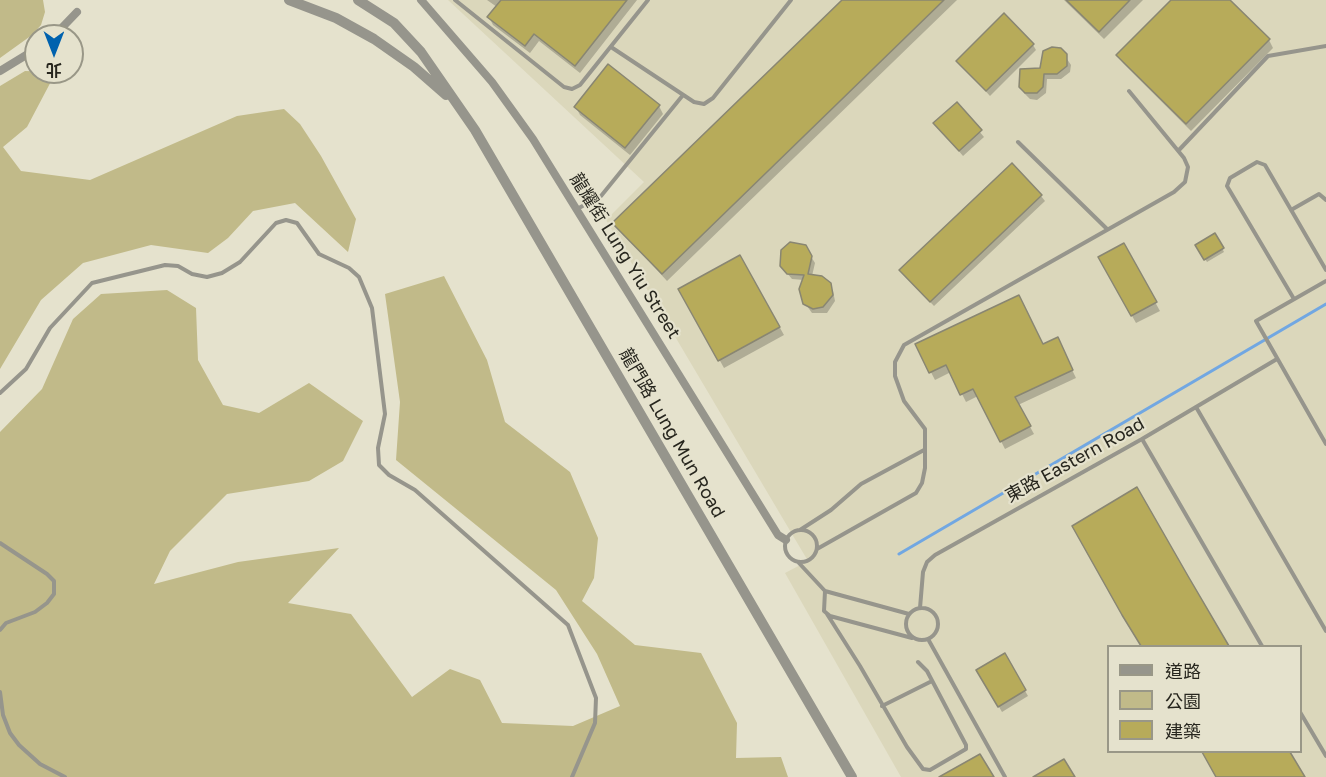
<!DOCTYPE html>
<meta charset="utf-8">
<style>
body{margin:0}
#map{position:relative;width:1326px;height:777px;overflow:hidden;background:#e5e2cd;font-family:"Golos Text","Noto Sans TC",sans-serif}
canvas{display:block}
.legend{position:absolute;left:1107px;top:645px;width:195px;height:108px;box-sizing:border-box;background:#e5e2cd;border:2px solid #999787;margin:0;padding:8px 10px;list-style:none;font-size:18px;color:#27261e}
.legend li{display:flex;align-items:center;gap:12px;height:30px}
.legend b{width:30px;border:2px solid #999787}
.north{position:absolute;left:24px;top:24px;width:60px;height:60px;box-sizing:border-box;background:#e5e2cd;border:2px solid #999787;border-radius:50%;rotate:180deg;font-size:16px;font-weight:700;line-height:24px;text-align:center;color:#27261e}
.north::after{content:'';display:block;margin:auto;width:21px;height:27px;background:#0062ae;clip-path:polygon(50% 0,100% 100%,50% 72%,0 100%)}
</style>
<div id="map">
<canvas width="1326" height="777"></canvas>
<ul class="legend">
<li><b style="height:8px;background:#96958c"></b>道路</li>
<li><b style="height:16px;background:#c1ba89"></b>公園</li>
<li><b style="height:16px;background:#b7ab5a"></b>建築</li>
</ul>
<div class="north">北</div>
</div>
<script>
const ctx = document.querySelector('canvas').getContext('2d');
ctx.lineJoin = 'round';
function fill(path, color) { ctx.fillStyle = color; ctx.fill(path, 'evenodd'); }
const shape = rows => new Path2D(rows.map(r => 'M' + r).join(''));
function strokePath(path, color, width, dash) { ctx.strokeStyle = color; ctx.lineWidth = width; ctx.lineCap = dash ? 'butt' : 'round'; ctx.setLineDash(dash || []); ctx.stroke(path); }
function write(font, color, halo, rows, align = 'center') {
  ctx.font = font + ' "Golos Text","Noto Sans TC",sans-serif'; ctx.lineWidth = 4.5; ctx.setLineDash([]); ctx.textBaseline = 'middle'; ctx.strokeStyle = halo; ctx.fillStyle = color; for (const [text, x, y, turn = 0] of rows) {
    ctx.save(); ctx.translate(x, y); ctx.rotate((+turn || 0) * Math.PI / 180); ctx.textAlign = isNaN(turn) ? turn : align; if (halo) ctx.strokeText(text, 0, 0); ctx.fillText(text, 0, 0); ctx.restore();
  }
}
const built = shape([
 [448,0,1326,0,1326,777,901,777,785,573,808,561,606,220,644,182],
 [1108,646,1300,646,1300,752,1108,752]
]);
const green = shape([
 [0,0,43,0,45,12,41,25,32,35,0,58],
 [25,71,56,72,27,127,3,147,21,171,90,180,237,116,284,109,300,124,321,156,356,219,348,252,295,203,253,211,228,238,208,253,151,245,83,263,41,300,0,369,0,86],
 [444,276,487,360,505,422,570,472,598,538,594,578,582,601,635,645,701,653,737,723,736,758,781,757,788,777,0,777,0,432,42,389,73,319,101,294,167,290,196,308,198,360,223,405,259,413,309,383,363,421,343,461,309,481,227,494,170,551,154,584,238,562,339,548,288,603,351,614,412,697,450,669,480,680,502,723,573,726,620,706,597,654,556,590,396,460,400,402,385,294]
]);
const shadow = shape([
 [487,0,637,0,580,73,539,41,530,53,493,25,489,17,497,7],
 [844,0,957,0,667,281,614,223],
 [1064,0,1143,0,1104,39],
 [1174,0,1228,0,1269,40,1273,48,1191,131,1123,63,1118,56],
 [1033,45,1036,50,990,96,958,61],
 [1067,59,1071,65,1070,72,1061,79,1047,79,1046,93,1037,100,1030,99,1024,93,1020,86,1042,70],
 [956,104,984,137,963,156,935,123],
 [659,106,663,114,630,155,580,115,576,107],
 [1041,196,1045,201,934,306,905,276],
 [1215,235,1224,252,1207,262,1197,246],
 [1123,245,1160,311,1136,323,1100,258],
 [805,247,815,263,812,276,829,284,833,291,835,301,827,313,812,313,802,299,804,280,792,279,781,266],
 [740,257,784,335,724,368,680,289],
 [917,345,1061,347,1076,378,1018,405,1034,434,1005,449,978,396,966,402,951,372,935,380],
 [1137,489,1227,646,1142,646,1074,527],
 [1004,655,1028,696,1002,712,978,671],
 [1204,752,1288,752,1303,777,1218,777]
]);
const stream = shape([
 [899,554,1326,304]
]);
const building = shape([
 [501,0,627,0,575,66,534,34,525,46,487,17,501,0],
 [842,0,944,0,662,274,612,223,842,0],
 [1066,0,1130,0,1099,32,1066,0],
 [1171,0,1230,0,1270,39,1186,124,1116,55,1171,0],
 [1004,13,1034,44,986,91,956,61,1004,13],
 [1052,47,1061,48,1067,54,1067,66,1057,74,1044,74,1043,87,1037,93,1025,93,1019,87,1020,69,1040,68,1043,51,1052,47],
 [608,64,660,105,625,148,574,107,608,64],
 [957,102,982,130,959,151,933,123,957,102],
 [1012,163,1042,195,930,302,899,270,1012,163],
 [1215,233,1224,248,1204,260,1195,245,1215,233],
 [790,242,806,245,812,256,808,274,822,276,831,283,833,295,823,307,813,309,803,304,799,289,804,275,787,274,780,266,781,250,790,242],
 [1124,243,1157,302,1131,316,1098,257,1124,243],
 [740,255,780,327,718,361,678,289,740,255],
 [1019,295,1043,344,1058,337,1073,370,1015,397,1031,426,1000,442,973,389,960,395,946,365,929,373,915,344,1019,295],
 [1137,487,1188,576,1229,646,1141,646,1122,615,1072,526,1137,487],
 [1005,653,1026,690,998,707,976,670,1005,653],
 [1202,752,1290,752,1305,777,1216,777,1202,752],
 [980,754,994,777,939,777,980,754],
 [1064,759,1075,777,1033,777,1064,759]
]);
const service = shape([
 [455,0,564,87,572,89,580,85,648,0],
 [611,47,694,102,704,104,713,98,791,0],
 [1018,142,1107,229],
 [1179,150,1268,56,1326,46],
 [577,209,601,196,683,95],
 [1291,210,1319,194,1326,200],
 [1326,281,1256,321,1326,444],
 [1294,299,1227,186,1230,178,1257,162,1265,165,1326,270],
 [0,393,26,369,50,328,92,283,165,265,178,266,192,274,207,277,222,273,240,262,276,223,286,220,297,223,319,254,349,268,359,277,372,308,385,414,378,448,379,465,389,475,415,490,568,625,596,698,595,723,572,777],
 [1196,407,1326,631],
 [1142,439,1262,646],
 '785 546a16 16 0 1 1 32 0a16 16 0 1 1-32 0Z',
 [800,530,831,510,861,484,924,450],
 [0,543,47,574,54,581,54,594,47,603,35,612,6,623,0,630],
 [817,549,916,493,922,483,925,468,925,429,904,401,895,376,895,362,904,345,1174,192,1185,182,1188,167,1184,158,1129,91],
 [798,562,825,591,909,614],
 [825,591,824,611,830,616,912,638],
 '906 624a16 16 0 1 1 32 0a16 16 0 1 1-32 0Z',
 [920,608,923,572,927,562,935,555,1142,439,1277,359],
 [827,614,860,666,907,747,923,769,930,770,966,749,966,745,927,671,918,662],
 [928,639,1005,777],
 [0,692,3,715,10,733,19,745,40,764,65,777],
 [882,706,932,681],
 [1300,712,1326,756]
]);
const minor = shape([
 [421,0,492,82,533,139,778,535,786,540],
 [54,36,77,12],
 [0,71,36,49]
]);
const tertiary = shape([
 [289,0,336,18,374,39,414,67,446,95],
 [358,0,394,23,421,52,475,130,852,777]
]);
const streetNames = [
 ["龍耀街 Lung Yiu Street",625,256,58],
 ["龍門路 Lung Mun Road",672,433,60],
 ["東路 Eastern Road",1075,460,-29]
];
fill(built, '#dbd7bb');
fill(green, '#c1ba89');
fill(shadow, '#0003');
strokePath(stream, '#71a7e2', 3);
fill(building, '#b7ab5a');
strokePath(building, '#898672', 1.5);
strokePath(service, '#96958c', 4);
strokePath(minor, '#96958c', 8);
strokePath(tertiary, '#96958c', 10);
write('18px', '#27261e', '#e5e2cd', streetNames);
</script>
